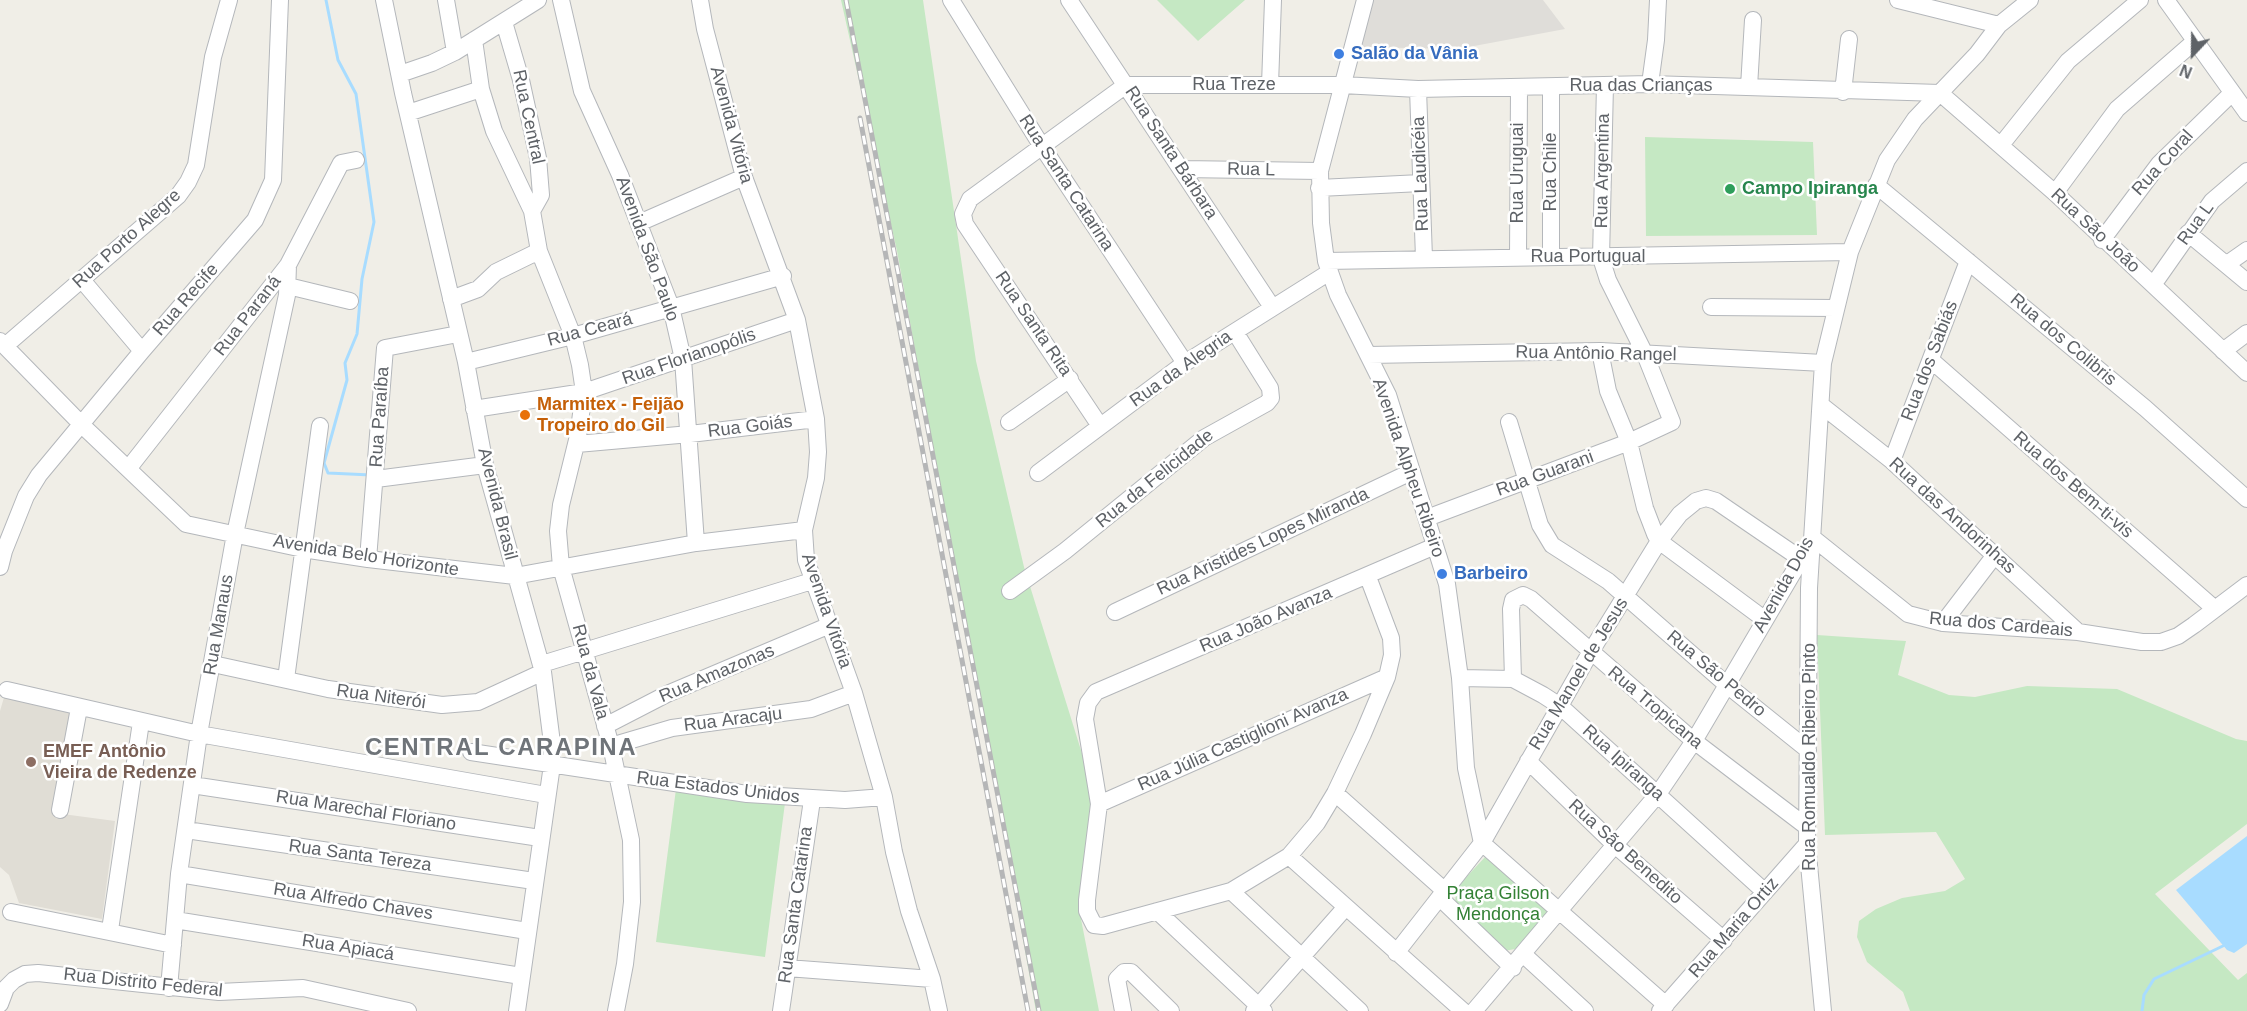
<!DOCTYPE html>
<meta charset="utf-8">
<style>
body{margin:0}
#map{position:relative;width:2247px;height:1011px;overflow:hidden;background:#f0eee7;font-family:Helvetica,sans-serif}
canvas{display:block}
.north{position:absolute;left:2163px;top:24px;width:60px;height:60px;-webkit-text-stroke:4px #fff;paint-order:stroke;rotate:202deg;font-size:16px;font-weight:700;line-height:24px;text-align:center;color:#5e6267}
.north::after{content:'';display:block;margin:auto;width:21px;height:27px;background:#5e6267;clip-path:polygon(50% 0,100% 100%,50% 72%,0 100%)}
</style>
<div id="map">
<canvas width="2247" height="1011"></canvas>
<div class="north">N</div>
</div>
<script>
const ctx = document.querySelector('canvas').getContext('2d');
ctx.lineJoin = 'round';
function fill(path, color) { ctx.fillStyle = color; ctx.fill(path, 'evenodd'); }
const shape = rows => new Path2D(rows.map(r => 'M' + r).join(''));
function strokePath(path, color, width, dash) { ctx.strokeStyle = color; ctx.lineWidth = width; ctx.lineCap = dash ? 'butt' : 'round'; ctx.setLineDash(dash || []); ctx.stroke(path); }
function write(font, color, halo, rows, align = 'center') {
  ctx.font = font + ' Helvetica,sans-serif'; ctx.lineWidth = 5; ctx.setLineDash([]); ctx.textBaseline = 'middle'; ctx.strokeStyle = halo; ctx.fillStyle = color; for (const [text, x, y, turn = 0] of rows) {
    ctx.save(); ctx.translate(x, y); ctx.rotate((+turn || 0) * Math.PI / 180); ctx.textAlign = isNaN(turn) ? turn : align; if (halo) ctx.strokeText(text, 0, 0); ctx.fillText(text, 0, 0); ctx.restore();
  }
}
const industrial = shape([
 [1373,0,1543,0,1565,29,1458,49,1359,47]
]);
const education = shape([
 [5,694,70,710,55,813,115,821,102,919,19,903,9,875,0,867,0,711]
]);
const green = shape([
 [841,0,923,0,976,361,1024,567,1084,760,1093,814,1080,914,1099,1011,1036,1011,897,251],
 [1157,0,1245,0,1198,41],
 [1645,137,1813,142,1817,235,1646,236],
 [1817,635,1906,641,1898,675,1949,695,1975,697,2027,686,2117,689,2236,739,2247,741,2247,824,2155,894,2238,980,2247,973,2247,1011,1910,1011,1903,992,1867,962,1857,937,1859,921,1876,909,1902,898,1945,891,1965,879,1936,832,1825,835],
 [676,789,785,803,765,957,656,942],
 [1487,855,1551,910,1515,949,1504,951,1455,905,1456,888]
]);
const water = shape([
 [2247,836,2247,944,2234,953,2227,950,2176,890]
]);
const stream = shape([
 [326,0,338,60,356,94,374,222,362,279,357,334,345,363,347,380,324,463,328,473,371,475],
 [2142,1011,2144,995,2154,979,2227,944]
]);
const minor = shape([
 [384,0,403,93,466,362,485,465,543,672,552,743,552,765,517,1011],
 [446,0,455,52],
 [561,0,582,91,620,175,671,307,683,359,696,543],
 [700,0,705,29,744,177,797,320,816,419,818,452,816,478,804,530,806,560,854,693,884,797,894,852,909,911,932,979,939,1011],
 [951,0,1041,145,1185,363],
 [1069,0,1272,307],
 [1365,0,1320,171,1321,223,1326,261,1338,295,1388,395,1447,584,1460,678,1466,768,1482,843],
 [1898,0,1999,25],
 [2166,0,2247,113],
 [504,22,521,80,538,158,541,195,532,211],
 [474,40,481,89,494,131,532,211,539,251,573,336,580,365,584,392,578,436,561,505,558,531,561,567,611,746,631,840,632,902,625,964,616,1011],
 [400,74,432,63,455,52,538,0],
 [1650,84,1656,40,1658,0],
 [1270,85,1273,0],
 [1749,87,1753,20],
 [1418,89,1424,258],
 [1843,92,1849,39],
 [1940,93,2055,193,2247,373],
 [408,113,481,89],
 [2001,145,2068,61,2140,0],
 [1182,169,1320,171],
 [1876,185,2145,408,2247,499],
 [1319,188,1421,183],
 [2055,193,2117,109,2195,41],
 [639,223,744,177],
 [2188,233,2247,282],
 [2102,240,2159,164,2232,93],
 [1518,257,1519,88],
 [1551,257,1551,87],
 [1326,261,1850,252],
 [2227,264,2247,250],
 [82,280,142,351],
 [2153,285,2212,201,2247,171],
 [288,286,350,301],
 [451,299,478,289,496,272,539,251],
 [1711,307,1836,308],
 [0,341,85,428,186,524,303,549,368,559,515,576,696,543,804,530],
 [5,346,178,196,188,182,196,165,213,57,229,0],
 [1600,351,1608,391,1629,442,1645,508,1655,534,1659,541,1764,619],
 [2223,351,2247,333],
 [1368,355,1600,351,1823,363],
 [1931,360,2215,609],
 [466,362,573,336,783,276],
 [1821,405,1892,461,2078,632],
 [474,409,584,392,797,320],
 [1009,422,1070,379],
 [1509,422,1540,525,1552,545,1608,581,1727,685,1808,750],
 [1100,426,965,224,963,214,970,199,1126,85,1342,85,1418,89,1650,84,1940,93],
 [577,444,690,434,816,419],
 [1892,461,1968,261],
 [128,469,288,265,341,163,356,160],
 [1038,473,1185,363,1328,273],
 [376,479,485,465],
 [1427,518,1629,442,1672,422,1644,352,1608,280,1601,258,1605,85],
 [1813,538,1908,614,1943,623,2078,632,2142,642,2161,642,2178,636,2194,625,2247,585],
 [368,559,385,348,458,334],
 [0,567,4,551,26,496,39,475,142,351,255,220,273,180,280,0],
 [1368,577,1391,638,1392,655,1387,677,1363,734,1335,793,1317,823,1289,856,1231,891,1103,926,1094,925,1087,911,1087,900,1099,804,1085,719,1088,703,1096,692,1435,546],
 [1010,591,1065,551,1204,438,1267,403,1271,398,1270,388,1235,332],
 [1115,612,1411,472],
 [1943,623,1995,555],
 [213,664,328,689,442,705,478,702,543,672],
 [542,664,812,581],
 [1460,678,1513,679,1543,695,1560,706,1765,892],
 [286,679,320,426],
 [1513,679,1511,609,1513,600,1523,595,1531,599,1694,741,1807,827],
 [7,690,199,734,546,795],
 [605,726,667,694,830,625],
 [611,746,672,728,811,709,854,693],
 [471,752,747,794,845,800,884,797],
 [1528,761,1616,846,1724,940],
 [192,785,540,838],
 [1335,793,1445,891],
 [1099,804,1387,677],
 [60,810,79,708],
 [186,830,534,881],
 [1482,843,1666,1005],
 [1289,856,1463,1011],
 [179,874,527,931],
 [1231,891,1360,1011],
 [1440,898,1513,968],
 [1157,911,1264,1011],
 [11,912,173,945],
 [175,920,521,976],
 [110,930,141,722],
 [1396,953,1482,843,1590,653,1659,541,1680,514,1696,501,1706,498,1716,501,1801,559],
 [1524,955,1585,1011],
 [787,968,932,979],
 [169,988,179,874,199,734,235,534,287,295,288,265],
 [0,1004,6,988,14,980,25,974,38,973,219,992,303,988,408,1011],
 [781,1011,812,800],
 [1123,1011,1117,979,1124,972,1131,972,1171,1011],
 [1254,1011,1345,908],
 [1474,1011,1658,794,1694,741,1807,549],
 [1660,1011,1807,844],
 [1823,1011,1807,844,1809,588,1823,363,1850,252,1887,160,1915,119,1977,54,1999,25,2030,0]
]);
const rail = shape([
 [846,0,1039,1011],
 [860,118,1028,1011]
]);
const markers = [
 [1339,54,6,"#3f7fe0"],
 [1730,189,6,"#2e9e5b"],
 [525,415,6,"#e8710a"],
 [1442,574,6,"#3f7fe0"],
 [31,762,6,"#8d6e63"]
];
const shopNames = [
 ["Salão da Vânia",1351,54],
 ["Barbeiro",1454,574]
];
const streetNames = [
 ["Rua Treze",1234,85],
 ["Rua das Crianças",1641,86],
 ["Rua Central",528,117,78],
 ["Avenida Vitória",731,125,75],
 ["Rua Santa Bárbara",1171,153,57],
 ["Rua Coral",2163,163,-48],
 ["Rua L",1251,170,1],
 ["Rua Argentina",1603,171,-89],
 ["Rua Chile",1551,172,-90],
 ["Rua Uruguai",1518,173,-90],
 ["Rua Laudicéia",1421,174,-92],
 ["Rua Santa Catarina",1066,183,57],
 ["Rua L",2196,224,-54],
 ["Rua São João",2095,231,43],
 ["Rua Porto Alegre",127,239,-42],
 ["Avenida São Paulo",647,249,70],
 ["Rua Portugual",1588,257],
 ["Rua Recife",186,300,-49],
 ["Rua Paraná",248,316,-52],
 ["Rua Santa Rita",1033,324,56],
 ["Rua Ceará",590,330,-15],
 ["Rua dos Colibris",2063,340,40],
 ["Rua Antônio Rangel",1596,354,1],
 ["Rua Florianopólis",689,357,-19],
 ["Rua dos Sabiás",1930,361,-69],
 ["Rua da Alegria",1181,369,-35],
 ["Rua Paraíba",380,417,-86],
 ["Rua Goiás",750,427,-7],
 ["Avenida Alpheu Ribeiro",1408,468,71],
 ["Rua Guarani",1545,474,-20],
 ["Rua da Felicidade",1155,479,-39],
 ["Rua dos Bem-ti-vis",2073,485,41],
 ["Avenida Brasil",497,504,76],
 ["Rua das Andorinhas",1952,516,42],
 ["Rua Aristides Lopes Miranda",1263,542,-25],
 ["Avenida Belo Horizonte",366,556,9],
 ["Avenida Dois",1784,585,-61],
 ["Avenida Vitória",826,611,71],
 ["Rua João Avanza",1266,620,-23],
 ["Rua Manaus",219,625,-80],
 ["Rua dos Cardeais",2001,625,5],
 ["Rua da Vala",590,672,75],
 ["Rua Amazonas",717,674,-23],
 ["Rua Manoel de Jesus",1579,674,-59],
 ["Rua São Pedro",1716,674,40],
 ["Rua Niterói",381,697,8],
 ["Rua Tropicana",1655,708,40],
 ["Rua Aracaju",733,720,-7],
 ["Rua Júlia Castiglioni Avanza",1243,740,-24],
 ["Rua Romualdo Ribeiro Pinto",1810,757,-90],
 ["Rua Ipiranga",1623,763,42],
 ["Rua Estados Unidos",718,788,7],
 ["Rua Marechal Floriano",366,811,9],
 ["Rua São Benedito",1625,852,42],
 ["Rua Santa Tereza",360,856,8],
 ["Rua Alfredo Chaves",353,902,9],
 ["Rua Santa Catarina",796,905,-82],
 ["Rua Maria Ortiz",1734,928,-49],
 ["Rua Apiacá",348,948,9],
 ["Rua Distrito Federal",143,983,6]
];
const leisureNames = [
 ["Campo Ipiranga",1742,189]
];
const foodNames = [
 ["Marmitex - Feijão",537,405],
 ["Tropeiro do Gil",537,426]
];
const educationNames = [
 ["EMEF Antônio",43,752],
 ["Vieira de Redenze",43,773]
];
const parkNames = [
 ["Praça Gilson",1498,894],
 ["Mendonça",1498,915]
];
const districtNames = [
 ["CENTRAL CARAPINA",501,748]
];
fill(industrial, '#dfddd9');
fill(education, '#e0ddd5');
fill(green, '#c5e8c3');
fill(water, '#a8dcff');
strokePath(stream, '#a8dcff', 3);
strokePath(minor, '#b4b7bb', 18);
strokePath(minor, '#fff', 16);
strokePath(rail, '#b5b6b7', 5);
strokePath(rail, '#fff', 3, [9]);
for (const [x, y, r, color] of markers) { const dot = new Path2D(); dot.arc(x, y, r, 0, 2 * Math.PI); ctx.fillStyle = color; ctx.fill(dot); strokePath(dot, '#fff', 2); }
write('bold 18px', '#366cbe', '#fff', shopNames, 'left');
write('18px', '#5e6267', '#fff', streetNames);
write('bold 18px', '#27864d', '#fff', leisureNames, 'left');
write('bold 18px', '#c56008', '#fff', foodNames, 'left');
write('bold 18px', '#785e54', '#fff', educationNames, 'left');
write('18px', '#338134', '#fff', parkNames);
ctx.letterSpacing = '1.5px';
write('bold 24px', '#6f7479', '#fff', districtNames);
ctx.letterSpacing = '0px';
</script>
